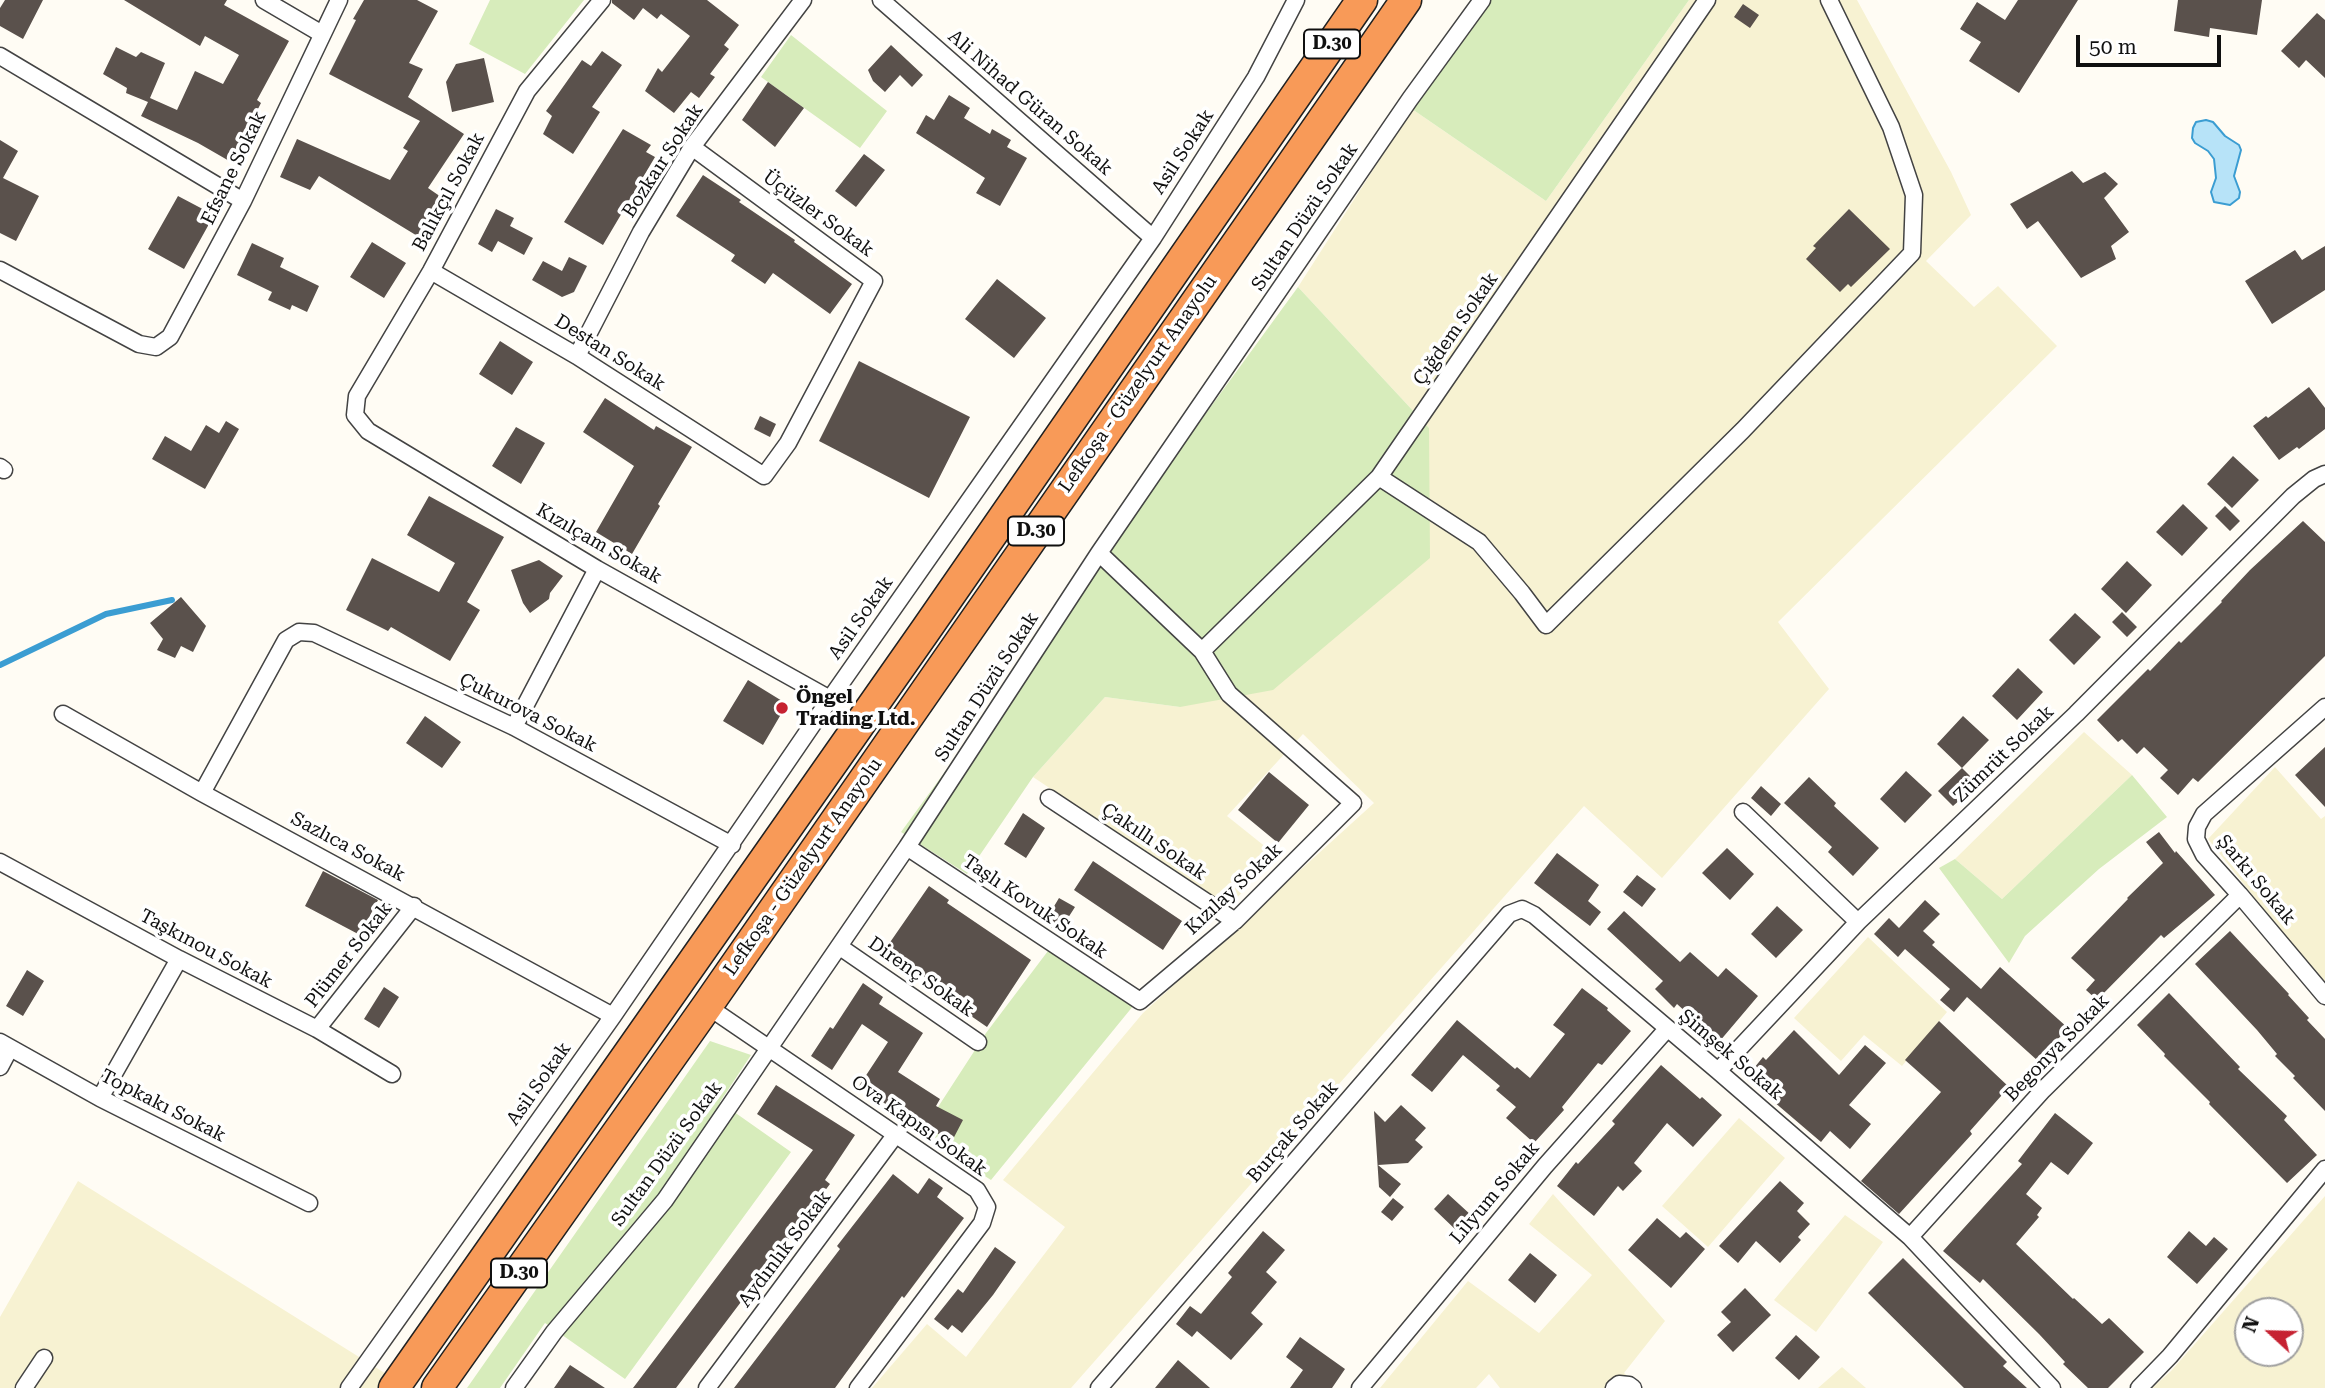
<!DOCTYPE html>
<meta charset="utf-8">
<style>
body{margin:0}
#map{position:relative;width:2325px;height:1388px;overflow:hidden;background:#fffcf4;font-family:"Roboto Serif",serif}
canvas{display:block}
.north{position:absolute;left:2234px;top:1297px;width:70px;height:70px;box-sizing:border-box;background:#fff;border:2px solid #9f9f9f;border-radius:50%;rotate:292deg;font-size:19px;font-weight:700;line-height:28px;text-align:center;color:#101010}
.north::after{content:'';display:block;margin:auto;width:24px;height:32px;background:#c62232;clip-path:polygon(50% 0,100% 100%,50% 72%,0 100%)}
.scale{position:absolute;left:2076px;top:35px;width:145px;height:32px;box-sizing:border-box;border:4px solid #101010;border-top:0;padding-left:9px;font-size:21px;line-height:24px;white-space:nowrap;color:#101010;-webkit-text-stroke:5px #fff;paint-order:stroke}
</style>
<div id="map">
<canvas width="2325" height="1388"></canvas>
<div class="north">N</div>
<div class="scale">50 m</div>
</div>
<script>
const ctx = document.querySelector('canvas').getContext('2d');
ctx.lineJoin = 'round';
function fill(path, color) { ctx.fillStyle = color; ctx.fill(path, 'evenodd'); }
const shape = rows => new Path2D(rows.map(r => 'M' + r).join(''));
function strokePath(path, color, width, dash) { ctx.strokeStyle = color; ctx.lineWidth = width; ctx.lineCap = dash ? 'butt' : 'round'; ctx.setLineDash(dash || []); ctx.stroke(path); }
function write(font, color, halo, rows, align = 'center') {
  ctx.font = font + ' "Roboto Serif",serif'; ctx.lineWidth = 7; ctx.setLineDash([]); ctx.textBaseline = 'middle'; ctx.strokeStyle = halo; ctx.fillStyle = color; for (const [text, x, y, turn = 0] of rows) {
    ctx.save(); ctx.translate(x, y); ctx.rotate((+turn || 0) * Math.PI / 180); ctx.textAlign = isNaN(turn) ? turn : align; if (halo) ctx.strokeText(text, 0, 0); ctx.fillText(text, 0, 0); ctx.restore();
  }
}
const farmland = shape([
 [1689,0,1857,0,1951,172,1971,215,1926,261,1974,307,1998,286,2057,346,1778,622,1829,689,1662,878,1584,806,1071,1388,872,1388,927,1324,966,1357,1065,1227,1003,1180,1143,1013,1374,803,1303,734,1227,816,1277,856,1228,907,1033,777,1105,697,1180,707,1429,428,1298,287,1412,109,1546,201],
 [2084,732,2132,775,2002,899,1955,859],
 [2275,767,2321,819,2325,816,2325,987,2208,839],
 [1868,937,1947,1012,1902,1066,1864,1035,1841,1061,1794,1018],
 [1739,1118,1785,1158,1708,1247,1662,1206],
 [78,1181,399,1382,392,1388,0,1388,0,1317],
 [1553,1194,1665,1321,1624,1373,1642,1388,1500,1388,1489,1374,1476,1388,1380,1388,1468,1281,1539,1333,1592,1275,1529,1224],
 [2325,1196,2325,1388,2152,1388,2171,1371],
 [2248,1311,2290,1311,2290,1353,2248,1353],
 [1845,1215,1883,1242,1816,1332,1774,1300],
 [1842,1367,1866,1388,1818,1388]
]);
const green = shape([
 [490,0,584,0,525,74,469,44],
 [1480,0,1689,0,1546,201,1412,109],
 [791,35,887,111,860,148,761,77],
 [1298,287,1429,428,1430,558,1273,690,1180,707,1105,697,1033,777,967,874,901,832],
 [2132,775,2167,817,2099,869,2025,936,2009,963,1939,868,1955,859,2002,899],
 [1054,943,1138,1000,991,1180,941,1148,927,1124,986,1033],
 [710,1041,751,1055,720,1102,791,1152,625,1379,545,1323,500,1388,467,1388]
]);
const water = shape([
 [2206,120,2213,122,2225,136,2239,145,2241,150,2234,176,2240,192,2239,198,2230,205,2214,202,2211,192,2216,178,2214,159,2208,151,2195,143,2192,138,2193,128,2196,122,2206,120]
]);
const stream = shape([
 [0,665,106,614,172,600]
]);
const building = shape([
 [5,0,43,0,23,39,0,26,0,8],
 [124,0,227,0,224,5,289,41,257,100,261,103,231,162,198,143,141,116,148,102,126,93,127,88,103,74,116,47,136,57,141,52,165,63,150,98,177,110,195,71,223,84,239,55,205,36,200,46],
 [364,0,417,0,438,11,409,63,423,69,408,97,464,134,428,188,444,199,419,237,319,176,310,190,280,177,297,139,390,180,408,151,403,148,420,121,329,74,356,20,353,19],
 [612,0,707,0,739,25,724,45,729,49,710,74,715,77,699,98,691,92,674,113,645,91,658,68,662,72,690,36,661,14,657,19,643,8,634,20,612,3],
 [2018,0,2078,0,2019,93,1969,61,1981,42,1960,29,1977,2,2005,20],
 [2178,0,2262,0,2257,35,2210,28,2209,37,2174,31],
 [1743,4,1759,15,1750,28,1734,17],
 [2317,13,2325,20,2325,78,2306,60,2299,68,2281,51],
 [891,45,923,75,912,87,900,75,885,92,873,81,868,70],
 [602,51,622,65,592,107,600,112,573,154,543,134,552,116,546,111,582,60,591,66],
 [484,58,494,102,452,112,446,82,456,64],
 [768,82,804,108,775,147,742,120],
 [949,95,970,108,964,118,990,134,992,129,1011,140,1007,147,1027,158,1000,206,976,193,985,178,916,133,926,115,934,120],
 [623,129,651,145,646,152,655,157,603,245,564,222],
 [0,140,18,151,3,178,39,196,16,241,0,233],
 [864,154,885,170,856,207,835,191],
 [2072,171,2083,183,2105,172,2118,184,2104,198,2129,232,2111,246,2116,259,2081,278,2038,221,2027,229,2010,204],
 [703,175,741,200,739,202,795,240,794,242,852,284,830,314,773,273,765,284,731,261,735,255,676,216],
 [178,196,214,215,184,269,148,249],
 [496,209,514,218,510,226,533,238,524,255,498,241,492,252,478,244],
 [1849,209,1890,249,1851,287,1848,284,1840,292,1806,259,1816,248,1813,246],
 [372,242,406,263,384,298,350,277],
 [252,243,284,258,280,267,319,286,307,312,292,305,290,310,268,300,272,292,237,275],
 [2325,246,2325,290,2272,324,2245,281,2295,250,2302,260],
 [569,257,587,266,574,292,562,297,532,280,543,261,562,271],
 [997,279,1046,318,1014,358,965,319],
 [500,341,533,362,512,395,479,374],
 [859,361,970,417,929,498,819,441],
 [2309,387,2325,408,2325,429,2299,449,2297,447,2279,460,2253,426,2266,416,2268,418],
 [605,398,654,430,656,426,692,447,658,504,660,506,632,554,596,532,634,466,583,432],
 [760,416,776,424,770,437,754,429],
 [226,421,239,429,205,489,152,459,165,436,191,451,206,425,219,433],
 [516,427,545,443,521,484,492,466],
 [2233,456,2259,480,2232,508,2207,484],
 [429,496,504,537,467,602,480,610,450,661,391,627,388,631,346,610,372,558,439,592,455,563,407,535],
 [2183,504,2208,528,2182,556,2156,532],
 [2225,506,2240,521,2230,531,2215,516],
 [2303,521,2325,542,2325,656,2198,782,2193,778,2178,795,2160,778,2168,770,2144,747,2137,754,2122,739,2118,742,2097,720,2148,669,2150,671,2179,641,2181,643,2222,602,2221,601,2250,570],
 [539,560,563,576,550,593,549,599,530,613,523,603,511,570],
 [2127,561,2152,585,2126,613,2101,589],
 [181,597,206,626,193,652,181,646,175,658,157,650,163,639,150,623],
 [2122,612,2137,627,2127,637,2112,622],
 [2075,613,2101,637,2074,665,2049,640],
 [2018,668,2043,692,2017,720,1992,696],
 [748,680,787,704,763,745,723,721],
 [425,716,461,742,442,768,406,743],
 [1963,716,1989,740,1962,768,1937,744],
 [2325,747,2325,807,2295,775],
 [1962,768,1978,784,1953,806,1938,791],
 [1906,771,1932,795,1905,823,1880,799],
 [1269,772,1309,805,1278,843,1238,810],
 [1809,777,1836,803,1834,806,1879,848,1853,876,1828,852,1832,847,1784,803],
 [1761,786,1781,804,1771,816,1751,798],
 [1023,813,1045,828,1026,858,1004,844],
 [2159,832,2175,853,2176,851,2215,895,2164,938,2161,935,2097,1000,2086,990,2095,980,2071,958,2128,899,2127,898,2163,863,2146,842],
 [1727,848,1754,874,1730,900,1702,873],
 [1557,853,1599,885,1588,901,1601,912,1590,926,1534,883],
 [1093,861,1182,921,1163,950,1074,890],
 [323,871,378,900,360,935,305,906],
 [1637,875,1656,889,1642,907,1623,892],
 [929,886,949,900,947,903,1031,960,987,1027,923,983,926,978,884,951],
 [1059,898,1075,907,1059,932,1044,923],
 [1925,900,1940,914,1923,931,1935,942,1932,945,1981,989,2000,967,2068,1028,2038,1061,1967,997,1954,1012,1940,1000,1950,989,1905,949,1898,957,1874,934,1889,918,1899,928],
 [1777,906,1803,930,1776,958,1751,934],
 [1624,911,1680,962,1690,952,1718,977,1726,968,1758,996,1719,1042,1677,1004,1674,1008,1655,989,1663,981,1607,929],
 [2230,931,2289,994,2288,995,2309,1018,2307,1020,2325,1039,2325,1111,2293,1078,2295,1076,2275,1056,2277,1054,2257,1030,2195,964],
 [27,970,44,981,23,1016,6,1006],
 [863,983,883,997,879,1004,923,1033,898,1072,940,1099,936,1106,963,1120,952,1141,923,1126,921,1128,859,1086,888,1042,862,1024,832,1070,811,1056,830,1027,833,1029],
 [384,987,399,997,379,1028,364,1019],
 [1582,988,1608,1008,1607,1010,1631,1031,1602,1065,1598,1063,1562,1107,1564,1110,1534,1143,1506,1118,1516,1107,1496,1090,1500,1086,1463,1055,1432,1092,1411,1075,1457,1020,1515,1069,1517,1067,1530,1078,1565,1034,1553,1025],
 [2169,993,2240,1067,2238,1069,2287,1116,2284,1120,2317,1155,2287,1183,2209,1104,2210,1102,2164,1056,2165,1054,2137,1025],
 [1939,1021,2009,1087,1970,1131,1972,1134,1899,1214,1861,1181,1941,1092,1905,1060],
 [1794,1030,1839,1075,1865,1045,1886,1063,1849,1105,1871,1124,1850,1149,1830,1131,1821,1142,1746,1078,1763,1057,1766,1060],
 [1661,1065,1700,1099,1702,1097,1722,1115,1693,1147,1667,1123,1634,1163,1642,1171,1623,1191,1618,1186,1594,1216,1557,1186,1576,1162,1578,1164,1615,1124,1612,1121],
 [776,1085,855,1135,825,1180,830,1184,676,1388,633,1388,813,1150,757,1114],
 [1401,1105,1426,1128,1415,1140,1423,1147,1408,1163,1378,1165,1401,1184,1390,1197,1379,1187,1374,1111,1385,1122],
 [2055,1113,2093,1143,2068,1175,2051,1162,2026,1194,2042,1208,2037,1215,2039,1217,2016,1244,2073,1299,2074,1298,2102,1324,2109,1318,2144,1352,2108,1388,2088,1388,2063,1364,2065,1362,2039,1334,1983,1279,1980,1283,1943,1251,2022,1164,2018,1161],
 [893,1174,918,1194,929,1178,943,1188,937,1197,964,1218,904,1298,902,1296,835,1388,734,1388,840,1249,837,1246],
 [1780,1181,1804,1203,1797,1211,1810,1224,1798,1237,1801,1240,1780,1263,1756,1241,1738,1263,1719,1246],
 [1448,1194,1471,1215,1457,1231,1434,1209],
 [1393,1198,1404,1207,1392,1221,1381,1212],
 [1657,1218,1680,1238,1686,1232,1705,1249,1671,1288,1628,1250],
 [1263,1231,1285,1250,1266,1272,1277,1282,1251,1313,1263,1324,1231,1360,1197,1331,1192,1337,1176,1324,1190,1306,1201,1314,1232,1277,1228,1273],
 [2189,1231,2206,1246,2214,1237,2228,1249,2197,1284,2167,1257],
 [995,1247,1016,1262,993,1295,962,1333,952,1325,948,1330,934,1319,958,1289,963,1293],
 [1530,1253,1557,1275,1535,1303,1508,1280],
 [1903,1258,2007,1362,2003,1366,2027,1388,1964,1388,1868,1293],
 [1745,1288,1771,1315,1733,1352,1717,1335,1731,1322,1721,1312],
 [1796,1335,1820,1357,1799,1380,1775,1358],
 [1300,1337,1345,1369,1332,1388,1290,1388,1303,1370,1286,1357],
 [1178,1360,1210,1388,1155,1388],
 [570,1365,605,1388,554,1388]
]);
const street = shape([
 [264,0,322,34],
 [602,0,527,91,431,271,357,396,355,415,368,431,597,569,830,699],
 [881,0,1153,238],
 [0,56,243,201],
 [0,270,139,344,156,347,170,337,243,201,339,0],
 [431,271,577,356,764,476,788,443,874,281,692,147],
 [577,356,641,232,692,147,803,0],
 [0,467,4,470],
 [1379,477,1479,542,1522,593,1546,625,1743,430,1912,253,1914,195,1891,127,1829,0],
 [1202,651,1379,477,1707,0],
 [2325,707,2204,814,2197,827,2196,839,2204,855,2240,895,2325,996],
 [63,714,202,793,613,1016],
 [514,727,597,569],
 [202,793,286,640,299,632,314,633,514,727,732,845],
 [1049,798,1235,921],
 [1743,812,1858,922],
 [907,847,1140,1001,1235,921,1353,803,1229,694,1202,651,1099,553],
 [0,862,179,959,317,1029,392,1074],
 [840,947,978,1042],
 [707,1006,977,1190,987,1207,982,1223,858,1388],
 [317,1029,414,906],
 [0,1042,100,1098,309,1203],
 [0,1067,10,1048],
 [1718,1071,1858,922,2076,714,2293,496,2314,479,2325,474],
 [100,1098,179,959],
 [1910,1237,2043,1090,2240,895],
 [24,1388,44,1358],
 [349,1388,613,1016,830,699,1153,238,1256,77,1296,0],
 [514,1388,554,1332,665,1200,907,847,1099,553,1410,99,1482,0],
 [707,1388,896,1134],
 [1099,1388,1509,914,1522,909,1534,915,1718,1071,1910,1237,2052,1388],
 [1360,1388,1545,1166,1667,1029],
 [1614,1388,1619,1384,1629,1385,1633,1388],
 [2139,1388,2170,1356,2325,1169]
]);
const highway = shape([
 [394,1388,925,631,1362,0],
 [437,1388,707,1006,1406,0]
]);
const markers = [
 [782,708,7,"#c62232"]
];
const shields = [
 [1332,44,56],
 [1036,531,56],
 [519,1273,56]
];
const shieldNames = [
 ["D.30",1332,44],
 ["D.30",1036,531],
 ["D.30",519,1273]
];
const streetNames = [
 ["Ali Nihad Güran Sokak",1030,103,41],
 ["Asil Sokak",1183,152,-57],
 ["Bozkaır Sokak",663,161,-57],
 ["Efsane Sokak",234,168,-64],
 ["Balıkçıl Sokak",449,192,-62],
 ["Üçüzler Sokak",818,214,36],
 ["Sultan Düzü Sokak",1305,217,-56],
 ["Çığdem Sokak",1456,329,-55],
 ["Destan Sokak",610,353,32],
 ["Lefkoşa - Güzelyurt Anayolu",1138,384,-55],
 ["Kızılçam Sokak",599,544,30],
 ["Asil Sokak",861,618,-55],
 ["Sultan Düzü Sokak",987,687,-57],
 ["Çukurova Sokak",528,713,27],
 ["Zümrüt Sokak",2004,754,-44],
 ["Çakıllı Sokak",1154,842,34],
 ["Sazlıca Sokak",348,847,28],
 ["Lefkoşa - Güzelyurt Anayolu",803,867,-55],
 ["Şarkı Sokak",2256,880,50],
 ["Kızılay Sokak",1234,889,-43],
 ["Taşlı Kovuk Sokak",1035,907,34],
 ["Taşkınou Sokak",206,949,28],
 ["Plümer Sokak",349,955,-52],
 ["Direnç Sokak",921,977,35],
 ["Begonya Sokak",2057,1048,-46],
 ["Şimşek Sokak",1731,1055,40],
 ["Asil Sokak",539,1084,-55],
 ["Topkakı Sokak",163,1106,27],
 ["Ova Kapısı Sokak",919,1126,35],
 ["Burçak Sokak",1293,1132,-49],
 ["Sultan Düzü Sokak",667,1154,-54],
 ["Lilyum Sokak",1495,1193,-50],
 ["Aydınlık Sokak",785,1249,-53]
];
const poiNames = [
 ["Öngel",796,697],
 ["Trading Ltd.",796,719]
];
fill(farmland, '#f7f2d2');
fill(green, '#d7ecbb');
fill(water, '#b7e3f8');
strokePath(water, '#3b9dd2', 2);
strokePath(stream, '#3b9dd2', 6);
fill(building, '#5a514c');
strokePath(street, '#434343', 19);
strokePath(highway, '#212121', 33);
strokePath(street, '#fff', 16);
strokePath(highway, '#f89a58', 30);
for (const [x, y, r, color] of markers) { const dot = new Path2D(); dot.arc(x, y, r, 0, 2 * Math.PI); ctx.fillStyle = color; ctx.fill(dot); strokePath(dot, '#fff', 2.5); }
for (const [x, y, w] of shields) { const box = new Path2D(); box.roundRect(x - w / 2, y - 14.5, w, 29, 5); ctx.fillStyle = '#fff'; ctx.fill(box); strokePath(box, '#101010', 2); }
write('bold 18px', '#101010', null, shieldNames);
write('19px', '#101010', '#fff', streetNames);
write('bold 19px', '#101010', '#fff', poiNames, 'left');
</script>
